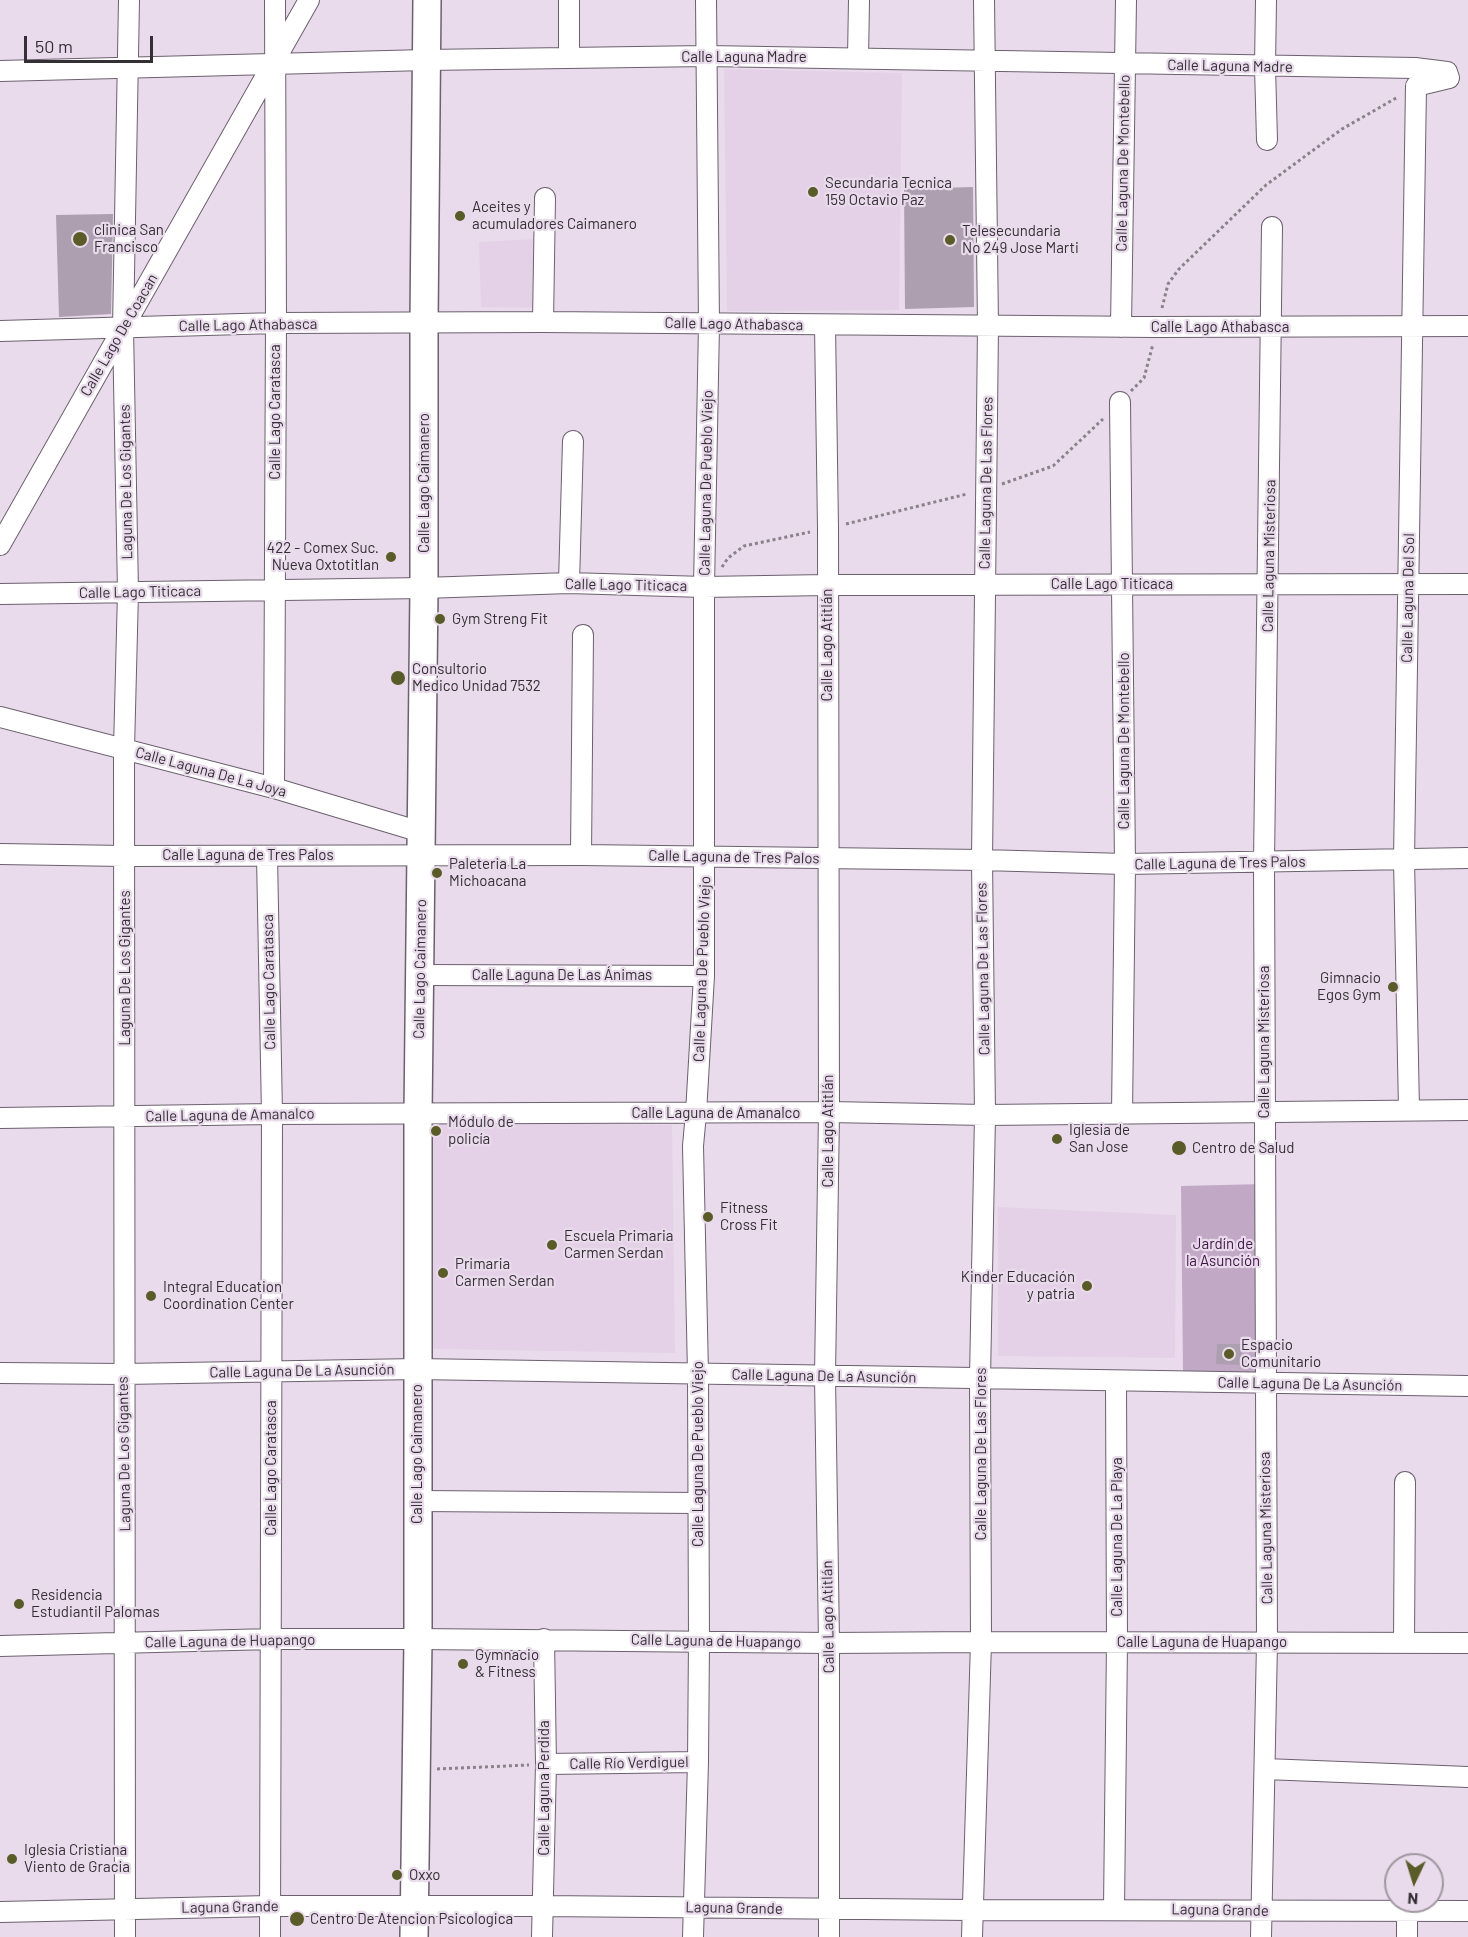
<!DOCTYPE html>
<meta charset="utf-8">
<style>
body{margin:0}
#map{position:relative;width:1468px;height:1937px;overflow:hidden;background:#e9dbeb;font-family:Barlow,sans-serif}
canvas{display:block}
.north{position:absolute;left:1384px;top:1853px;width:60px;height:60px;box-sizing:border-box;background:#e9dbeb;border:2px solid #a196a2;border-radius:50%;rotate:184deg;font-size:16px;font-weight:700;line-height:24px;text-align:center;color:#342f35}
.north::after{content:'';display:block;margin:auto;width:21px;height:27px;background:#595b28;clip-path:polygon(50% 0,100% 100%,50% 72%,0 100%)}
.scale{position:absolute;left:24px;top:36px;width:129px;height:27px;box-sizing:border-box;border:3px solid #342f35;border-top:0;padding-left:8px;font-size:18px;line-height:21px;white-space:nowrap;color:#342f35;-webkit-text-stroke:4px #e9dbeb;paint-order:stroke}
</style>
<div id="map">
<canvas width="1468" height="1937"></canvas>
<div class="north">N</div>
<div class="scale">50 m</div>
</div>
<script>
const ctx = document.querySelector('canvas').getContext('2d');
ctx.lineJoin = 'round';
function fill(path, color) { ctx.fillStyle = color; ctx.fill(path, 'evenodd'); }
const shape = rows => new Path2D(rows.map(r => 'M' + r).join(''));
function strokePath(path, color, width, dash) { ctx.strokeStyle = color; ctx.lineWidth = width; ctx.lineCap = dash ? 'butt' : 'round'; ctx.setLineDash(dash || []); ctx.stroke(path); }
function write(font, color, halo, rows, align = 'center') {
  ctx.font = font + ' Barlow,sans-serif'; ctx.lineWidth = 4.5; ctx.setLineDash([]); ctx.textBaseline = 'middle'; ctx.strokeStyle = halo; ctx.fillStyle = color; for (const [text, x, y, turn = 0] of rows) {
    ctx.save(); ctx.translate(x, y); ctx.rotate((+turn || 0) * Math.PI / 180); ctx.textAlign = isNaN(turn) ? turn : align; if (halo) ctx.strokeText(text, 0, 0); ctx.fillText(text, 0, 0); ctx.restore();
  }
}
const built = shape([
 [724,69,902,73,899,310,727,311],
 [537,239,536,308,481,307,479,242],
 [430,1122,672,1125,675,1353,433,1349],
 [998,1207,1176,1215,1175,1358,998,1356]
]);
const green = shape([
 [1264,1184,1264,1319,1256,1373,1183,1371,1181,1186]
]);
const building = shape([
 [973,187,974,307,905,309,904,189],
 [113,214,111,314,59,317,56,215],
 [1217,1344,1242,1344,1241,1365,1216,1364]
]);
const path = shape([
 [1162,308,1168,284,1179,269,1266,185,1342,129,1398,97],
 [1131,391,1144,378,1153,344],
 [1002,484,1053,466,1103,419],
 [846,524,967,494],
 [722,567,728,558,744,546,810,532],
 [437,1769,529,1765]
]);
const street = shape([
 [569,0,569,58],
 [1266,0,1265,67,1267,140],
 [858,58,859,0],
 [0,71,426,60,707,56,1415,68,1447,72,1449,78,1416,86,1404,859,1409,1110],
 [543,322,545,198],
 [825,325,828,528,829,1112,825,1376,829,1643,829,1937],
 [1121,327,1126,0],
 [0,331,276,323,543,322,1157,327,1468,326],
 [1120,402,1125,864,1122,1114],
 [0,545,309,0],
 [569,583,573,441],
 [0,594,424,588,569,583,704,587,827,585,1468,584],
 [0,717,274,788,421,832],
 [274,788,276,323,275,0],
 [0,854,124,856,581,855,982,860,1125,864,1468,858],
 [581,855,583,635],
 [267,856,272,1114,270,1937],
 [421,975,704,976],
 [0,1118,272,1114,829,1112,985,1115,1468,1110],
 [0,1373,123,1374,417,1369,1468,1386],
 [418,1501,698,1503],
 [1404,1643,1405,1482],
 [0,1646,272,1639,418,1639,829,1643,981,1642,1468,1643],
 [546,1764,698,1762],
 [1265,1769,1468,1777],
 [1114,1909,1117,1642,1116,1381],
 [0,1912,270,1906,543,1906,972,1910,1468,1911],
 [125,1937,124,749,128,592,123,328,129,0],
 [542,1937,546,1764,544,1639],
 [693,1937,698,1762,699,1641,698,1373,693,1146,696,1113,704,976,704,587,709,324,706,0],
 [972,1937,981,1642,980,1378,985,1115,982,860,988,326,984,0],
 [1261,1937,1267,1643,1264,863,1272,227],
 [1407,1937,1407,1912]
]);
const secondary = shape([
 [414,1937,418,1639,418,1114,424,588,424,323,427,0]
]);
const markers = [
 [813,192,6,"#595b28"],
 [460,216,6,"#595b28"],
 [80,239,8,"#595b28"],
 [950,240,6,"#595b28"],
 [391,557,6,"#595b28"],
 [440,619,6,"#595b28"],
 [398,678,8,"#595b28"],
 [437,873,6,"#595b28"],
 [1393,987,6,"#595b28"],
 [436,1131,6,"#595b28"],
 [1057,1139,6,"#595b28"],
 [1179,1148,8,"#595b28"],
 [708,1217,6,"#595b28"],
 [552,1245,6,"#595b28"],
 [443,1273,6,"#595b28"],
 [1087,1286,6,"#595b28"],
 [151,1296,6,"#595b28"],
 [1229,1354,6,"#595b28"],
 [19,1604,6,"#595b28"],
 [463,1664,6,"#595b28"],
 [12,1859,6,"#595b28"],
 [397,1875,6,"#595b28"],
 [297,1919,8,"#595b28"]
];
const streetNames = [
 ["Calle Laguna Madre",744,57],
 ["Calle Laguna Madre",1230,66,1],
 ["Calle Laguna De Montebello",1123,163,-89],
 ["Calle Lago Athabasca",734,324,1],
 ["Calle Lago Athabasca",248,325,-1],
 ["Calle Lago Athabasca",1220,327],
 ["Calle Lago De Coacan",119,335,-60],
 ["Calle Lago Caratasca",275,412,-90],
 ["Laguna De Los Gigantes",126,482,-91],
 ["Calle Lago Caimanero",424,483,-90],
 ["Calle Laguna De Pueblo Viejo",706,483,-89],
 ["Calle Laguna De Las Flores",986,483,-89],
 ["Calle Laguna Misteriosa",1269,556,-89],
 ["Calle Lago Titicaca",1112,584],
 ["Calle Lago Titicaca",626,585,1],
 ["Calle Lago Titicaca",140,592,-1],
 ["Calle Laguna Del Sol",1408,598,-89],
 ["Calle Lago Atitlán",827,645,-90],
 ["Calle Laguna De Montebello",1124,741,-90],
 ["Calle Laguna De La Joya",211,772,15],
 ["Calle Laguna de Tres Palos",248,855],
 ["Calle Laguna de Tres Palos",734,857,1],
 ["Calle Laguna de Tres Palos",1220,863,-1],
 ["Laguna De Los Gigantes",125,968,-90],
 ["Calle Lago Caimanero",420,969,-89],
 ["Calle Laguna De Pueblo Viejo",702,969,-88],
 ["Calle Laguna De Las Flores",983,969,-91],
 ["Calle Laguna De Las Ánimas",562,975],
 ["Calle Lago Caratasca",269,982,-91],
 ["Calle Laguna Misteriosa",1264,1042,-90],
 ["Calle Laguna de Amanalco",716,1113],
 ["Calle Laguna de Amanalco",230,1115,-1],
 ["Calle Lago Atitlán",828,1131,-90],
 ["Calle Laguna De La Asunción",302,1371,-1],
 ["Calle Laguna De La Asunción",824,1376,1],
 ["Calle Laguna De La Asunción",1310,1384,1],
 ["Laguna De Los Gigantes",124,1454,-91],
 ["Calle Lago Caimanero",417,1454,-90],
 ["Calle Laguna De Pueblo Viejo",698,1454,-90],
 ["Calle Laguna De Las Flores",981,1454,-90],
 ["Calle Lago Caratasca",271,1468,-90],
 ["Calle Laguna Misteriosa",1266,1528,-91],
 ["Calle Laguna De La Playa",1117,1537,-90],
 ["Calle Lago Atitlán",828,1617,-91],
 ["Calle Laguna de Huapango",230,1641,-1],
 ["Calle Laguna de Huapango",716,1641,1],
 ["Calle Laguna de Huapango",1202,1642],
 ["Calle Río Verdiguel",629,1763,-1],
 ["Calle Laguna Perdida",544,1788,-90],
 ["Laguna Grande",230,1907,-1],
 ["Laguna Grande",734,1908,1],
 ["Laguna Grande",1220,1910,1]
];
const poiNames = [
 ["Secundaria Tecnica",825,183],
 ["159 Octavio Paz",825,200],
 ["Aceites y",472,207],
 ["acumuladores Caimanero",472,224],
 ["clinica San",94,230],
 ["Francisco",94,247],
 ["Telesecundaria",962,231],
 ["No 249 Jose Marti",962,248],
 ["422 - Comex Suc.",379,548,"right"],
 ["Nueva Oxtotitlan",379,565,"right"],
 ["Gym Streng Fit",452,619],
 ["Consultorio",412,669],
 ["Medico Unidad 7532",412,686],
 ["Paleteria La",449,864],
 ["Michoacana",449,881],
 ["Gimnacio",1381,978,"right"],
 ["Egos Gym",1381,995,"right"],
 ["Módulo de",448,1122],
 ["policía",448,1139],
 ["Iglesia de",1069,1130],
 ["San Jose",1069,1147],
 ["Centro de Salud",1192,1148],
 ["Fitness",720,1208],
 ["Cross Fit",720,1225],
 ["Escuela Primaria",564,1236],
 ["Carmen Serdan",564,1253],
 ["Primaria",455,1264],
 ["Carmen Serdan",455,1281],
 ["Kinder Educación",1075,1277,"right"],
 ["y patria",1075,1294,"right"],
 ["Integral Education",163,1287],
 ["Coordination Center",163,1304],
 ["Espacio",1241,1345],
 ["Comunitario",1241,1362],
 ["Residencia",31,1595],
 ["Estudiantil Palomas",31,1612],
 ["Gymnacio",475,1655],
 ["& Fitness",475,1672],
 ["Iglesia Cristiana",24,1850],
 ["Viento de Gracia",24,1867],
 ["Oxxo",409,1875],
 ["Centro De Atencion Psicologica",310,1919]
];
const parkNames = [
 ["Jardín de",1223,1244],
 ["la Asunción",1223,1261]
];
fill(built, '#e4d1e8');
fill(green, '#c1a9c6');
fill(building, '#ad9faf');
strokePath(street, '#6c606f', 22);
strokePath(secondary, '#6c606f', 30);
strokePath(path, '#8a818b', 3, [3, 3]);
strokePath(street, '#fff', 20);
strokePath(secondary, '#fff', 27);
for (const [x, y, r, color] of markers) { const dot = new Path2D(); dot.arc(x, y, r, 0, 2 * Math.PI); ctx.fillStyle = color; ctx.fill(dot); strokePath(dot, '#e9dbeb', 2); }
write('15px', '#342f35', '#e9dbeb', streetNames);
write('15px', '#342f35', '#e9dbeb', poiNames, 'left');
write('15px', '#3e1646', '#e9dbeb', parkNames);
</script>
